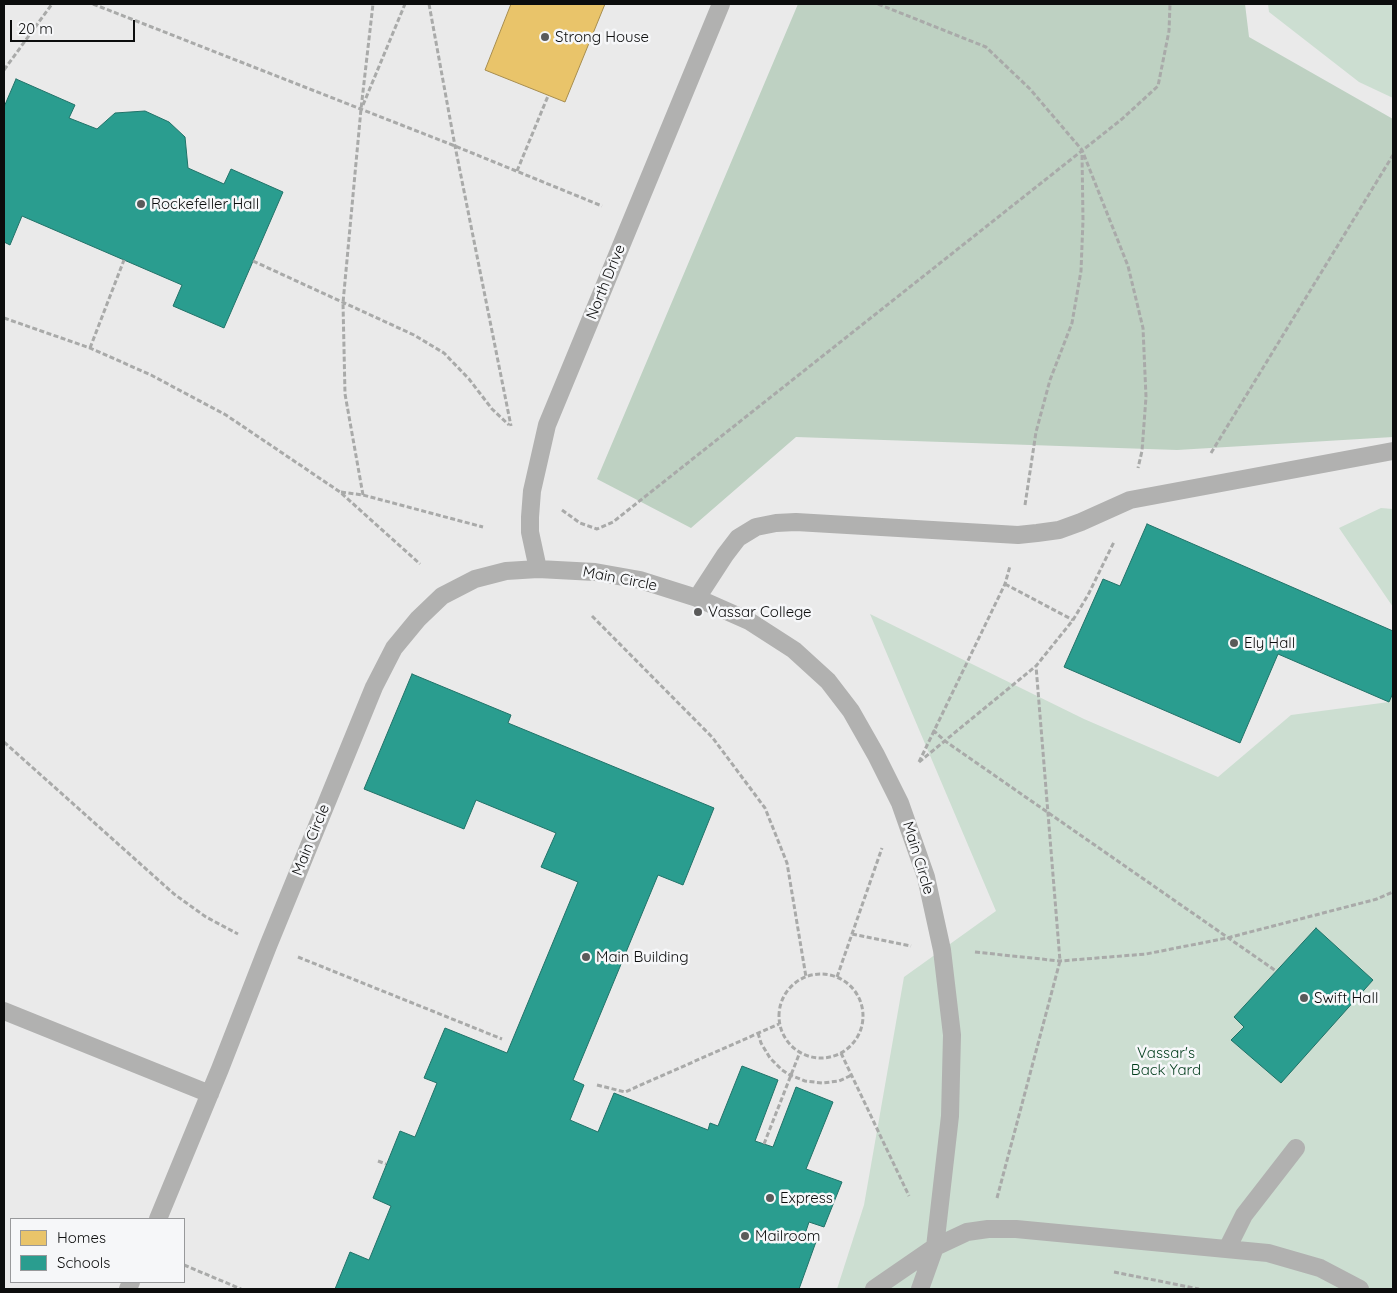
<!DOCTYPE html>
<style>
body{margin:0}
#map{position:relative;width:1397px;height:1293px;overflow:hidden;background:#eaeaea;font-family:Quicksand,sans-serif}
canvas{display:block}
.frame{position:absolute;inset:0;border:5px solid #0c0d0d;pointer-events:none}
.legend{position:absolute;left:10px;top:1218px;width:175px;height:65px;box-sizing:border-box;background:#f6f7f9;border:1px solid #98999b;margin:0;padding:6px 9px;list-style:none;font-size:15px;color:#0c0d0d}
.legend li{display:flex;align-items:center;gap:10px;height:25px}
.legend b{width:25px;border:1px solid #98999b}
.scale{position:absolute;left:10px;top:20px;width:125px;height:22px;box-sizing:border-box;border:2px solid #0c0d0d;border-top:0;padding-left:6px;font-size:15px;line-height:18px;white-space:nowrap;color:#0c0d0d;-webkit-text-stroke:4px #f6f7f9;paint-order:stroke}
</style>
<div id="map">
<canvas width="1397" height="1293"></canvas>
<div class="frame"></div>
<ul class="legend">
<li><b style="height:14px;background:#e9c46a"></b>Homes</li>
<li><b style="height:14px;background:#2a9d8f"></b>Schools</li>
</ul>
<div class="scale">20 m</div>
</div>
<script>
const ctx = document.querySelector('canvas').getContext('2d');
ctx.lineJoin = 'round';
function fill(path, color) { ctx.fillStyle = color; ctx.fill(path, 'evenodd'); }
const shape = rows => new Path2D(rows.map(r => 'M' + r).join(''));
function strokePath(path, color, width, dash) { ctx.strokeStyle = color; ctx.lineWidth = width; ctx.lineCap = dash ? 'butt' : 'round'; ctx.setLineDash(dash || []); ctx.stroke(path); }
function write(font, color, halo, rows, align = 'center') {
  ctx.font = font + ' Quicksand,sans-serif'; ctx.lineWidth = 5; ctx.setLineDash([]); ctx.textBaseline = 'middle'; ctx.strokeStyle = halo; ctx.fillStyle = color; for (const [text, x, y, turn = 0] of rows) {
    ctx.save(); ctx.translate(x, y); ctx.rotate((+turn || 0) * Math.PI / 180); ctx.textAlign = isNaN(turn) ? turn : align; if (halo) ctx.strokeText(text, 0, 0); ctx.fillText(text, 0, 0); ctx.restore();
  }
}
const green = shape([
 [1268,4,1393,4,1393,98,1359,82,1269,12],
 [1381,508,1393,509,1393,607,1339,528],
 [870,614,1084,719,1218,777,1291,715,1389,702,1393,693,1393,1289,837,1289,864,1205,904,977,996,911]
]);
const forest = shape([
 [798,4,1245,4,1249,37,1393,119,1393,437,1177,450,796,437,691,528,597,479]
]);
const homes = shape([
 [511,4,605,4,565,102,485,70,511,4]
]);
const schools = shape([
 [16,79,75,105,69,118,97,129,115,113,145,111,169,122,185,137,188,168,224,184,231,169,283,192,224,328,173,306,182,285,22,216,10,245,4,242,4,107,16,79],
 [1147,524,1393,631,1393,693,1389,702,1278,654,1240,743,1064,667,1103,579,1120,586,1147,524],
 [412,674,511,715,508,723,714,808,683,885,658,875,573,1080,584,1085,570,1120,598,1132,614,1093,708,1130,710,1123,718,1126,742,1066,778,1080,755,1141,773,1147,796,1087,833,1102,806,1169,842,1182,824,1227,809,1222,805,1234,817,1239,799,1289,335,1289,350,1252,369,1260,391,1206,373,1198,400,1131,415,1137,437,1083,424,1078,445,1028,507,1053,578,882,541,867,556,833,476,800,464,829,364,789,412,674],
 [1316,928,1373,980,1281,1083,1231,1040,1244,1027,1234,1017,1316,928]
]);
const path = shape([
 [93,4,455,146,602,206],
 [429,4,455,146,511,426],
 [878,4,986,47,1030,89,1082,150,1128,266,1143,328,1146,397,1142,451,1138,468],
 [4,70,52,4],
 [363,105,405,4],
 [517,171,548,96],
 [253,261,414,335,444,353,469,379,492,409,509,425],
 [4,318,90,348,151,375,226,415,340,492,420,564],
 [90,348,124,260],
 [1211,453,1393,155],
 [341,492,363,495,483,527],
 [363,495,345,394,343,303,361,109,373,4],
 [1025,505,1036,432,1050,380,1072,323,1081,271,1083,220,1082,153],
 [562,510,580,523,597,529,613,522,1122,119,1158,86,1169,31,1170,4],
 [1005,584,1073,620],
 [592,616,712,737,765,808,787,863,806,977],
 [933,730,945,741,1276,971],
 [4,742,174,894,206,917,238,934],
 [919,762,1036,666,1073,620,1088,595,1114,542],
 [919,762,1005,584,1010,566],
 [852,934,911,946],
 [975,952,1060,961,1146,954,1227,938,1377,899,1393,892],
 [298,957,502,1039],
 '779 1016a42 42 0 1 1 84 0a42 42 0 1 1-84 0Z',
 [837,977,882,848],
 [758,1033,761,1043,770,1058,782,1070,790,1075,805,1081,822,1083,839,1081,852,1075],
 [841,1053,909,1196],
 [597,1085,625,1092,779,1024],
 [764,1144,800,1052],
 [378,1161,386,1164],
 [997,1198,1060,961,1036,666],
 [184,1265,241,1289],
 [1114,1272,1199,1289]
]);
const lane = shape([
 [538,569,530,532,530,517,532,491,547,425,721,4],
 [697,598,725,555,738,538,756,527,776,523,796,522,1018,535,1037,533,1059,530,1081,522,1130,500,1393,451],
 [4,1011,210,1094],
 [158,1219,220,1069,268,946,374,687,394,648,418,619,442,596,475,579,506,571,538,569,595,572,640,580,697,598,749,621,794,650,828,681,851,711,876,755,900,803,926,877,942,950,952,1035,950,1116,935,1247,920,1289],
 [1227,1249,1244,1215,1296,1148],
 [128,1289,131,1282],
 [874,1289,935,1247,967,1232,988,1229,1016,1229,1268,1253,1320,1268,1360,1289]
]);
const markers = [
 [545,37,5,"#5a5a5a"],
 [141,204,5,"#5a5a5a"],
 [698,612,5,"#5a5a5a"],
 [1234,643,5,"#5a5a5a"],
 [586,957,5,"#5a5a5a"],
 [1304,998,5,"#5a5a5a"],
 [770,1198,5,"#5a5a5a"],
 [745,1236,5,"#5a5a5a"]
];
const poiNames = [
 ["Strong House",555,37],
 ["Rockefeller Hall",151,204],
 ["Vassar College",708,612],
 ["Ely Hall",1244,643],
 ["Main Building",596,957],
 ["Swift Hall",1314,998],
 ["Express",780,1198],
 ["Mailroom",755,1236]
];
const streetNames = [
 ["North Drive",606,282,-68],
 ["Main Circle",620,579,11],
 ["Main Circle",311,840,-68],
 ["Main Circle",918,858,73]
];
const parkNames = [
 ["Vassar's",1166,1053],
 ["Back Yard",1166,1070]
];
fill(green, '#ccded1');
fill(forest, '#bed1c2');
fill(homes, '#e9c46a');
strokePath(homes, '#a78d4e', 1);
fill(schools, '#2a9d8f');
strokePath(schools, '#217268', 1);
strokePath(path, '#a9aaa9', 3, [5, 2.5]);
strokePath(lane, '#b1b1b0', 18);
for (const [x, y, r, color] of markers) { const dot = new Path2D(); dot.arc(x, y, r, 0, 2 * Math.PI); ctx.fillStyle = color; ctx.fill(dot); strokePath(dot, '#f6f7f9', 2); }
write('15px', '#0c0d0d', '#f6f7f9', poiNames, 'left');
write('15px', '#0c0d0d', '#f6f7f9', streetNames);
write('15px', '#003c1b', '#f6f7f9', parkNames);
</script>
